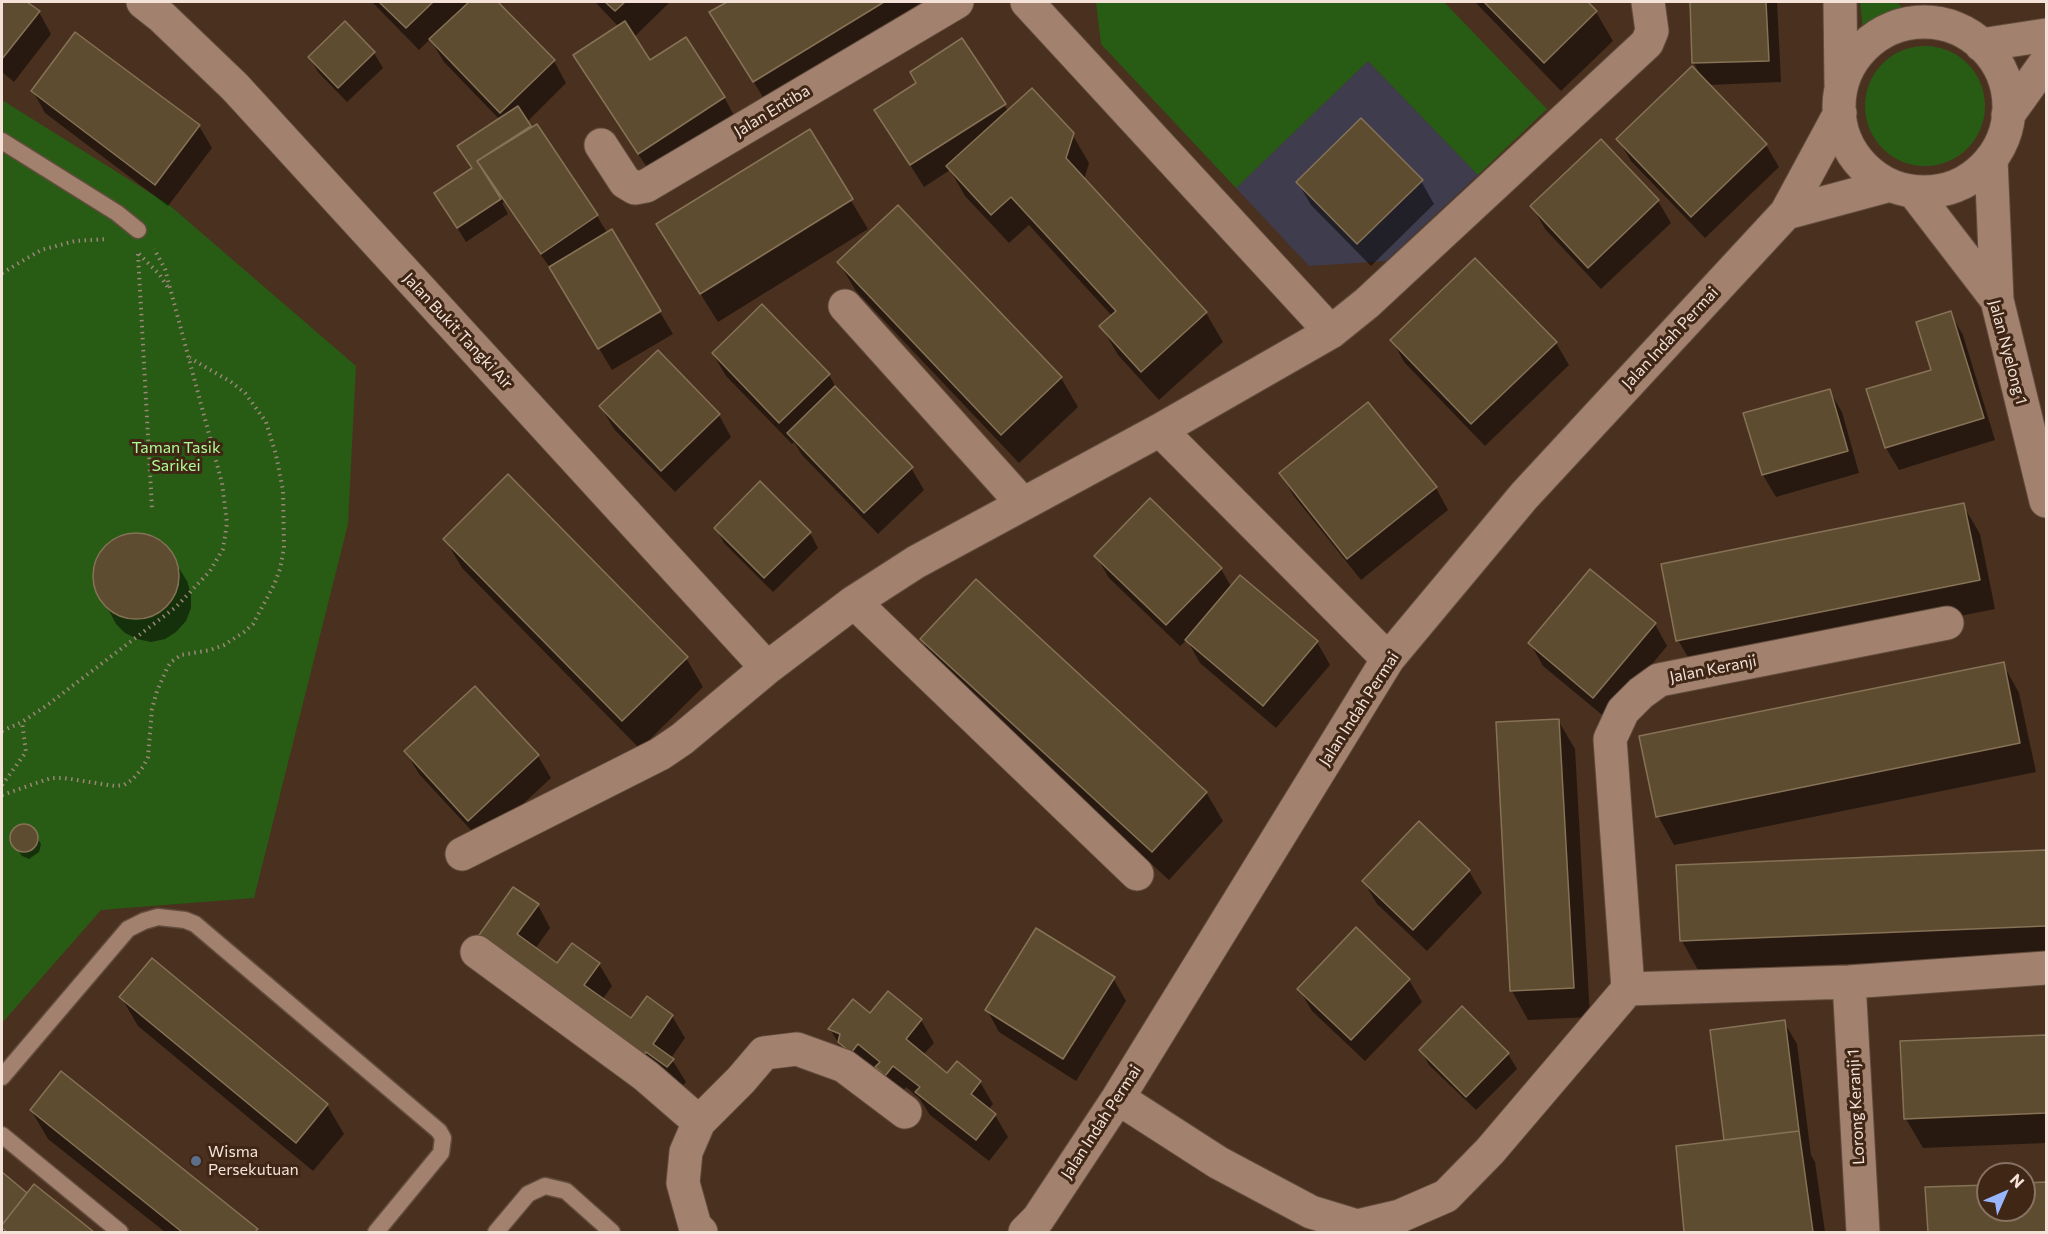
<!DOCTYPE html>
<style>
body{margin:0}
#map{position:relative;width:2048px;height:1234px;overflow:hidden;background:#4a301f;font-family:Commissioner,sans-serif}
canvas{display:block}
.frame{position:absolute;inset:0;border:3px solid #f4e2d8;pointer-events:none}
.north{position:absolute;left:1976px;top:1162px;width:60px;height:60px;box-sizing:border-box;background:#3f2615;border:2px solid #877163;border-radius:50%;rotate:45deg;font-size:16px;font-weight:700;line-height:24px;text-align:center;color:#f4e2d8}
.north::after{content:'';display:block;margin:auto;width:21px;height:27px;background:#98b5fd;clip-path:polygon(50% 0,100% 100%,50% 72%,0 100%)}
</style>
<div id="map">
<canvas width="2048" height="1234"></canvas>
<div class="frame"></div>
<div class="north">N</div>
</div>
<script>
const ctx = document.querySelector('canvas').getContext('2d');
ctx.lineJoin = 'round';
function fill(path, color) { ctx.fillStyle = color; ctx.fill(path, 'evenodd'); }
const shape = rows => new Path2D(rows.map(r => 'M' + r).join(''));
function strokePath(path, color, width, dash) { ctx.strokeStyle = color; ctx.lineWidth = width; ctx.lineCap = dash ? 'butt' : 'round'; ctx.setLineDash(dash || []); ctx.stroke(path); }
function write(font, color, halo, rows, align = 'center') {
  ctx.font = font + ' Commissioner,sans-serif'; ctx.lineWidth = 6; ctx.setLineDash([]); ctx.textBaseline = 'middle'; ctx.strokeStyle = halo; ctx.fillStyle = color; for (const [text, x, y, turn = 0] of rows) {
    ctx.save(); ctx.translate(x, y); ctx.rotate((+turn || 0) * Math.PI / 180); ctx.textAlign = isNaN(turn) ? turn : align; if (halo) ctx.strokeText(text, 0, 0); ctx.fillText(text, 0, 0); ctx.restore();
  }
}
const commercial = shape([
 [1368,61,1478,175,1386,261,1309,266,1236,188]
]);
const green = shape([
 [1096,2,1444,2,1547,109,1478,175,1368,61,1236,188,1101,44],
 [1860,2,1897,2,1904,9,1863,30],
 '1865 106a60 60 0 1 1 120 0a60 60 0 1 1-120 0Z',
 [2,100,168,204,356,366,348,524,254,898,101,910,2,1023]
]);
const shadow = shape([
 [2,2,25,2,39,12,51,34,14,82,2,72],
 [372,2,496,2,554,61,566,83,527,122,597,216,608,234,612,231,673,334,612,370,555,275,504,202,502,203,508,214,466,242,445,208,473,169,468,161,500,120,444,62,430,39,419,50],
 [595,2,670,2,633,38,649,62,724,97,736,119,652,175,588,78,619,27],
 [729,2,947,2,771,110,711,13],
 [1475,2,1585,2,1596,12,1613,41,1561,91],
 [1691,2,1777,2,1781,82,1709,85,1766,145,1779,167,1705,238,1631,161,1618,139,1700,75,1694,63],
 [345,23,374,53,383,68,347,102,318,72,310,58],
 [33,91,199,126,212,148,168,206,45,113],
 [1004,105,1008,111,1072,134,1089,163,1084,180,1206,313,1223,342,1159,400,1118,355,1101,326,1112,316,1029,225,1009,243,965,196,950,170,924,187,876,111],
 [809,131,868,229,718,322,675,253],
 [1601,141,1658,201,1671,223,1601,289,1545,229,1532,206],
 [1421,181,1434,204,1371,266,1311,205,1298,183],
 [1475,260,1556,343,1569,365,1485,446,1404,362,1392,340],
 [839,263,1061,378,1078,407,1019,463,856,291],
 [1950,313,1963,335,1995,440,1899,470,1886,448,1933,371],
 [713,354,829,375,839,393,911,468,924,490,878,534,802,455,794,442,792,444,726,376],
 [1829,390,1842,412,1859,473,1776,497,1763,475,1745,414],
 [601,407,719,415,731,437,675,492,614,429],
 [1281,473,1436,488,1448,510,1361,580,1293,495],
 [1963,505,1980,534,1995,609,1695,669,1678,640],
 [716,528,810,533,818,548,773,592,724,543],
 [140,535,153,538,165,546,187,581,191,594,191,608,186,621,176,632,165,639,151,642,137,639,125,633,116,624,97,588,94,575,97,562,104,550,114,541,126,536],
 [445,539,686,658,703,687,640,749,462,568],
 [1096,556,1221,569,1232,588,1240,577,1317,642,1330,665,1276,728,1200,663,1187,640,1180,646,1109,578],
 [1655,624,1667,646,1607,719,1543,666,1530,643],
 [922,640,1206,792,1223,821,1169,880,939,669],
 [2003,664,2019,693,2036,772,1674,845,1658,816],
 [475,688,538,756,551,778,482,842,419,774,406,752],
 [1558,720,1575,749,1590,1017,1528,1020,1512,991],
 [1419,823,1469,871,1482,893,1427,951,1377,904,1364,882],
 [24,826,32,829,41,844,39,852,29,859,22,856,12,842,14,830],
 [2046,851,2046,956,1698,970,1682,941,1678,867],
 [538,905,550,928,535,949,558,966,599,964,612,986,602,1000,631,1020,672,1016,685,1038,671,1058,686,1082,680,1089,486,967],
 [1113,978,1126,1001,1076,1081,999,1032,987,1010],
 [1409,980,1422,1002,1365,1061,1312,1011,1299,989],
 [888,993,921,1020,934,1043,923,1055,948,1075,980,1082,993,1104,988,1110,995,1115,1008,1137,989,1161,930,1115,920,1099,906,1087,899,1097,890,1090,880,1072,871,1065,865,1074,843,1051,830,1029,870,1015],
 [121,997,327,1105,344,1134,313,1171,138,1026],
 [1784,1022,1797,1044,1811,1155,1815,1162,1825,1232,1686,1232,1677,1147,1725,1141,1711,1031],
 [2046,1036,2046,1143,1923,1148,1906,1119,1902,1042],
 [1421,1050,1508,1054,1517,1069,1476,1110,1429,1065],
 [31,1110,257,1230,258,1232,165,1232,48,1139],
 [2,1174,27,1195,34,1186,92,1232,2,1232],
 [2046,1184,2046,1232,1929,1232,1927,1189,1988,1186,1988,1210,2024,1210,2024,1185]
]);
const building = shape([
 [2,2,27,2,40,11,2,59,2,2],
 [379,2,433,2,406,28,379,2],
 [469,2,498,2,555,60,500,113,429,39,469,2],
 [605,2,625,2,615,11,605,2],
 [727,2,884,2,753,82,709,12,727,2],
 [1484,2,1588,2,1597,11,1544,63,1484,2],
 [1690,2,1766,2,1769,61,1692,63,1690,2],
 [345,21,375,52,338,88,308,57,345,21],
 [625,21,650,60,686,37,725,97,638,154,573,55,625,21],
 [75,32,200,125,155,185,31,91,75,32],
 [962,38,1006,104,910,165,874,110,916,83,910,72,962,38],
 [1692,66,1767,144,1691,217,1616,139,1692,66],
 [1032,88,1074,133,1066,158,1207,312,1141,372,1099,326,1116,311,1011,197,991,215,946,166,1032,88],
 [518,106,531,126,477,161,501,199,457,228,434,193,472,168,457,146,518,106],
 [1361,118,1423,180,1357,244,1296,182,1361,118],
 [537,124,598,215,541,254,477,161,537,124],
 [810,129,853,199,700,294,656,224,810,129],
 [1601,139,1659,200,1588,268,1530,206,1601,139],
 [898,205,1062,377,1001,435,837,262,898,205],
 [612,229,661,311,598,349,549,267,612,229],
 [1475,258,1557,342,1471,424,1390,340,1475,258],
 [762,304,830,374,779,423,712,353,762,304],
 [1951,311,1984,418,1885,448,1866,389,1931,370,1916,322,1951,311],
 [658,350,720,414,661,471,599,406,658,350],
 [835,386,913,467,864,513,787,433,835,386],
 [1830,389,1848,451,1762,475,1743,413,1830,389],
 [1368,402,1437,487,1347,559,1279,473,1368,402],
 [508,474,688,657,622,721,443,539,508,474],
 [760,481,811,532,764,578,714,528,760,481],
 [1150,498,1222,568,1166,625,1094,556,1150,498],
 [1964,503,1980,580,1676,641,1661,564,1964,503],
 '93 576a43 43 0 1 1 86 0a43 43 0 1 1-86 0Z',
 [1590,569,1656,623,1593,698,1528,643,1590,569],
 [1240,575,1318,641,1263,706,1185,640,1240,575],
 [976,579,1207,792,1152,852,920,639,976,579],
 [2004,662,2020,743,1656,817,1639,736,2004,662],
 [475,686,539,755,468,821,404,751,475,686],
 [1559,719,1574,988,1510,991,1496,722,1559,719],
 [1419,821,1470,870,1413,930,1362,881,1419,821],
 '10 838a14 14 0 1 1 28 0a14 14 0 1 1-28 0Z',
 [2046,850,2046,926,1680,941,1676,865,2046,850],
 [513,887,539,904,517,934,557,963,572,943,600,963,584,985,631,1018,647,996,673,1015,653,1044,674,1059,667,1067,646,1052,640,1061,472,945,513,887],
 [1356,927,1410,979,1351,1040,1297,989,1356,927],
 [1036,928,1115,977,1063,1059,985,1010,1036,928],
 [152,958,328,1104,296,1143,119,997,152,958],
 [888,991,922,1019,906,1039,947,1073,957,1061,981,1081,971,1094,996,1114,976,1140,915,1092,920,1087,893,1066,885,1076,875,1067,880,1062,858,1044,851,1053,838,1042,840,1034,828,1029,853,999,870,1013,888,991],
 [1462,1006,1509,1053,1466,1097,1419,1050,1462,1006],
 [1785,1020,1799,1131,1724,1140,1710,1030,1785,1020],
 [2046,1035,2046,1113,1904,1119,1900,1041,2046,1035],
 [61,1071,258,1229,255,1232,182,1232,30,1110,61,1071],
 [1799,1131,1813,1232,1684,1232,1676,1146,1799,1131],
 [2,1172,27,1193,2,1225,2,1172],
 [2046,1182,2046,1232,1928,1232,1925,1187,1988,1185,1988,1210,2024,1210,2024,1183,2046,1182],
 [34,1184,94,1232,7,1232,2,1228,2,1225,34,1184]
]);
const path = shape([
 [138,254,152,509],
 [139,254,159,274,169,289],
 [2,273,41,250,75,241,108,239],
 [2,731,22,722,46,706,176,607,210,571,223,549,227,523,222,483,165,269,154,249],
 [2,785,26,752,22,722],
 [2,795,51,778,64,778,115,786,124,785,133,779,143,767,148,757,152,709,157,691,167,668,171,662,181,655,210,650,224,645,244,632,253,624,274,585,280,569,284,548,283,490,276,455,266,422,245,393,231,382,190,358]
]);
const lane = shape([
 [2,141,117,213,138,230],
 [2,1077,128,929,144,921,158,917,185,920,195,924,439,1131,443,1138,441,1153,376,1232],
 [2,1135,120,1232],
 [496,1232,528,1194,545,1186,566,1191,612,1232]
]);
const street = shape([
 [143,2,162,17,235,87,767,668],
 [1027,2,1331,332],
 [1840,2,1841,84],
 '1839 107a85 85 0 1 1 170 0a85 85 0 1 1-170 0Z',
 [1981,45,2046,35],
 [2008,115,2046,62],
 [601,145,625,182,635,188,646,186,957,2],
 [1991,159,1997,300],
 [1914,192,1997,300,2046,501],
 [1786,213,1890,185],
 [845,306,1023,504],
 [1160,430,1388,659],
 [854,602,1137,874],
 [462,854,660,754,682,739,767,668,854,602,916,562,1160,430,1331,332,1367,303,1647,43,1652,31,1648,2],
 [477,952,646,1076,699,1122,686,1152,683,1183,695,1226,701,1232],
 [1849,982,1863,1232],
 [1628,989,1610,739,1623,711,1641,693,1659,680,1947,623],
 [1118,1098,1219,1163,1311,1212,1357,1226,1400,1216,1446,1196,1490,1151,1628,989,1849,982,2046,968],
 [699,1122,741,1080,764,1053,797,1049,844,1066,905,1112],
 [1025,1232,1038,1219,1118,1098,1388,659,1524,496,1786,213,1840,113]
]);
const markers = [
 [196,1161,6,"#5c6f8a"]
];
const streetNames = [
 ["Jalan Entiba",772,111,-31],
 ["Jalan Bukit Tangki Air",458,331,47],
 ["Jalan Indah Permai",1670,338,-47],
 ["Jalan Nyelong 1",2008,352,75],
 ["Jalan Keranji",1713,669,-11],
 ["Jalan Indah Permai",1359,709,-57],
 ["Lorong Keranji 1",1856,1107,-93],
 ["Jalan Indah Permai",1101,1122,-57]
];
const parkNames = [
 ["Taman Tasik",176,448],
 ["Sarikei",176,466]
];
const poiNames = [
 ["Wisma",208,1152],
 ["Persekutuan",208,1170]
];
fill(commercial, '#3f3c4d');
fill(green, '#285c15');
fill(shadow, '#0007');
fill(building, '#5e4c31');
strokePath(building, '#867256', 1.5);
strokePath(lane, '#624c3d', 19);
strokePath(street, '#624c3d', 35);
strokePath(path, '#9c8678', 4, [1.5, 4.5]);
strokePath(lane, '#a2826f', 16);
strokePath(street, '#a2826f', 33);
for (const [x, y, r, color] of markers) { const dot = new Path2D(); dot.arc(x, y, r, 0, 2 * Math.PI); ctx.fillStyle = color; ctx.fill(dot); strokePath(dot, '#3f2615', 2); }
write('16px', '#f4e2d8', '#3f2615', streetNames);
write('16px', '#affc97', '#3f2615', parkNames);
write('16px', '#f4e2d8', '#3f2615', poiNames, 'left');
</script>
